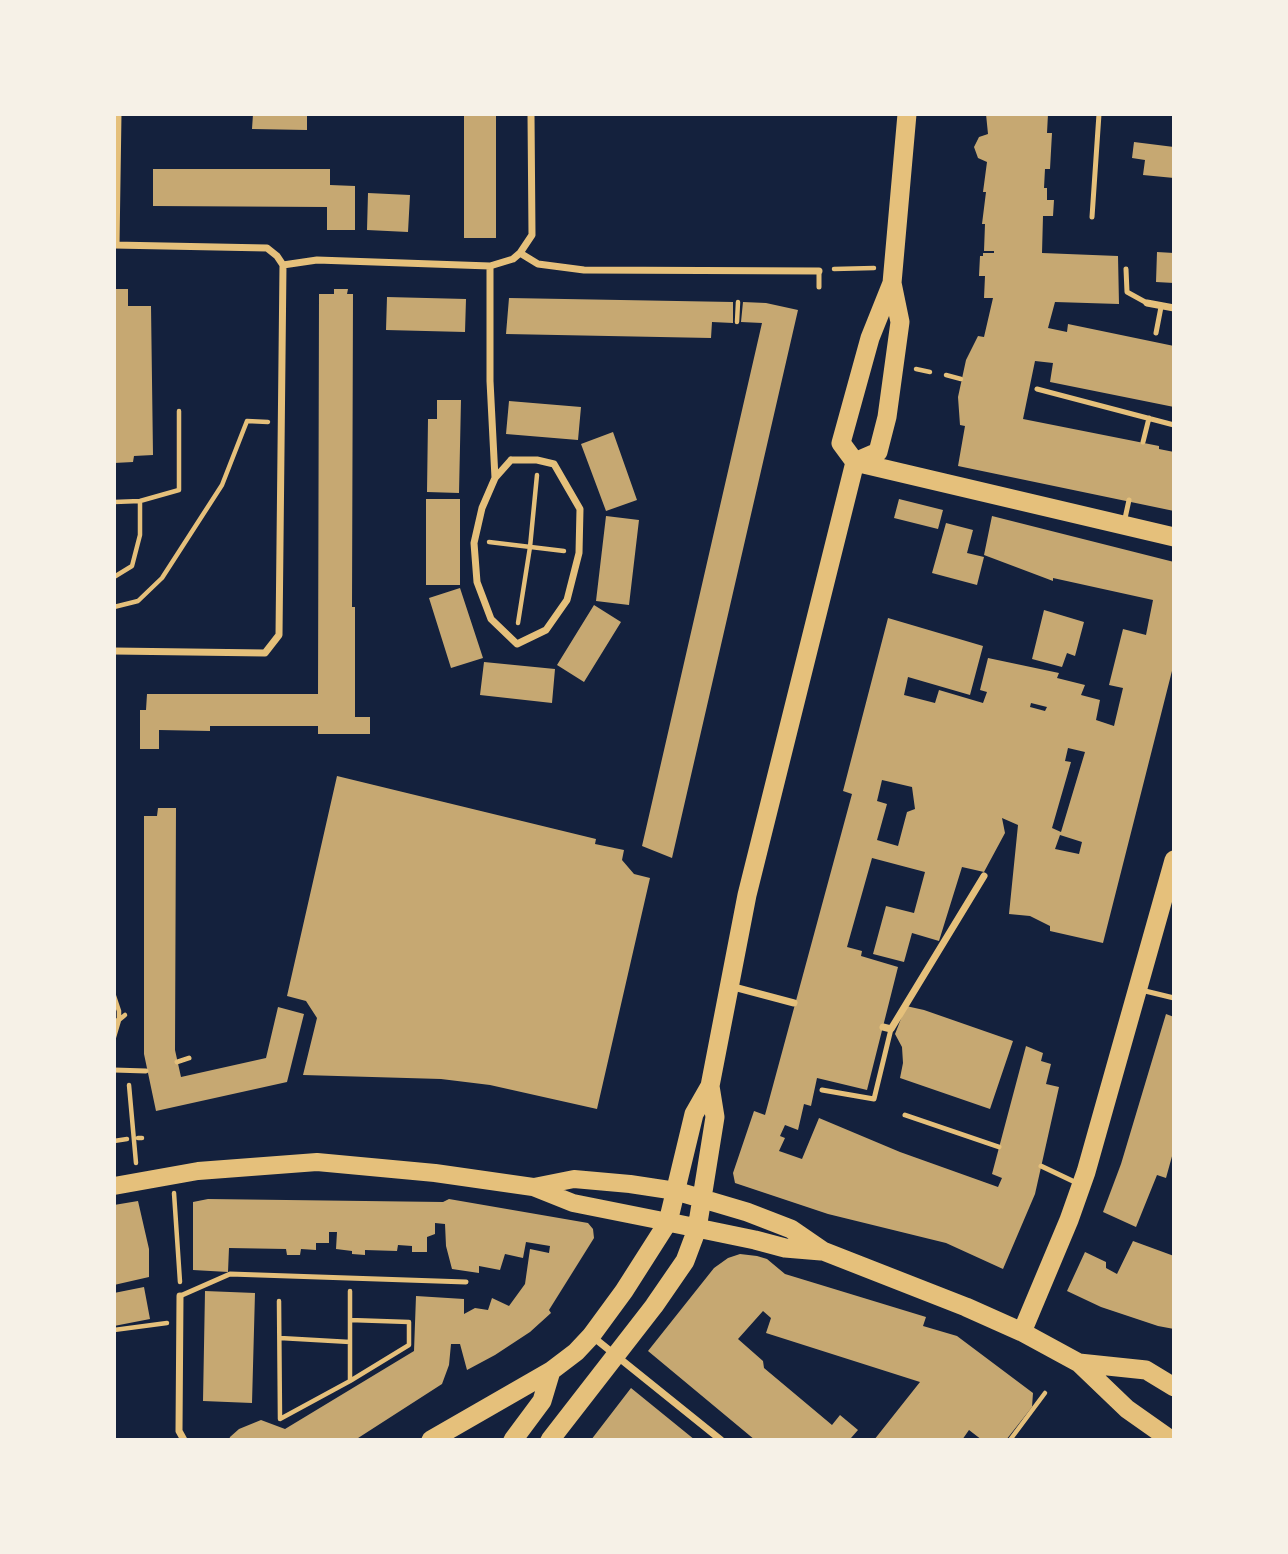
<!DOCTYPE html>
<style>
body{margin:0}
#map{position:relative;width:1288px;height:1554px;overflow:hidden;background:#14213d;font-family:"Archivo Narrow",sans-serif}
canvas{display:block}
.frame{position:absolute;inset:0;border:116px solid #f6f1e7;pointer-events:none}
</style>
<div id="map">
<canvas width="1288" height="1554"></canvas>
<div class="frame"></div>
</div>
<script>
const ctx = document.querySelector('canvas').getContext('2d');
ctx.lineJoin = 'round';
function fill(path, color) { ctx.fillStyle = color; ctx.fill(path, 'evenodd'); }
const shape = rows => new Path2D(rows.map(r => 'M' + r).join(''));
function strokePath(path, color, width, dash) { ctx.strokeStyle = color; ctx.lineWidth = width; ctx.lineCap = dash ? 'butt' : 'round'; ctx.setLineDash(dash || []); ctx.stroke(path); }
const building = shape([
 [253,114,307,114,307,130,252,129],
 [464,114,496,114,496,238,464,238],
 [986,114,1048,114,1047,133,1052,133,1050,169,1045,169,1044,188,1047,188,1047,200,1054,200,1053,216,1043,216,1042,253,1118,256,1119,304,1055,302,1048,328,1067,332,1068,324,1174,346,1174,407,1050,382,1053,363,1035,361,1023,419,1159,446,1159,449,1174,452,1174,511,958,466,965,426,960,425,958,397,966,360,978,336,984,337,993,298,984,298,985,276,979,276,980,256,983,256,983,253,994,253,994,251,984,251,985,224,982,224,986,192,983,192,987,162,978,158,974,147,979,137,988,134],
 [1134,142,1174,147,1174,178,1143,175,1145,160,1132,158],
 [153,169,330,169,330,185,355,186,355,230,327,230,327,207,153,206],
 [368,193,410,195,408,232,367,230],
 [1157,252,1174,253,1174,283,1156,282],
 [114,289,128,289,128,306,151,306,153,455,134,456,133,462,114,463],
 [334,289,348,289,347,294,353,294,352,607,355,607,355,717,370,717,370,734,318,734,318,726,210,726,210,731,159,730,159,749,140,749,140,710,146,710,147,694,318,694,319,294,334,294],
 [387,297,466,299,465,332,386,330],
 [509,298,733,302,733,323,712,322,711,338,506,334],
 [743,302,766,303,798,310,672,858,642,846,762,323,741,322],
 [437,400,461,400,459,493,427,492,428,419,437,419],
 [509,401,581,407,578,440,506,434],
 [613,432,637,500,606,511,581,444],
 [426,499,460,499,460,585,426,585],
 [899,499,943,510,938,529,894,518],
 [606,516,639,520,629,605,596,601],
 [992,516,1174,562,1174,663,1103,943,1050,931,1050,926,1030,916,1009,914,1018,825,1002,818,1005,833,984,872,962,867,939,941,912,933,904,962,873,954,886,906,914,913,925,872,872,858,847,947,862,951,861,956,898,967,867,1090,817,1078,811,1106,804,1104,798,1130,785,1125,780,1136,785,1138,779,1151,802,1159,819,1118,900,1152,998,1187,1002,1178,992,1174,1026,1046,1043,1053,1041,1061,1051,1064,1046,1084,1059,1087,1035,1194,1003,1269,946,1243,828,1214,735,1183,733,1173,754,1111,765,1115,852,794,843,791,888,618,983,646,970,695,908,677,904,695,935,703,939,690,983,703,987,692,980,690,988,658,1059,673,1057,678,1085,685,1081,695,1100,700,1096,720,1114,726,1123,688,1109,685,1123,629,1146,635,1153,600,1053,578,1053,581,984,555],
 [1031,703,1047,707,1045,711,1030,707],
 [1068,748,1085,752,1061,832,1052,828,1071,762,1065,761],
 [882,780,912,787,915,809,907,812,898,846,877,840,887,804,877,801],
 [1060,835,1082,842,1079,854,1055,849],
 [946,523,973,530,967,553,984,557,977,585,932,573],
 [460,588,483,658,451,668,429,598],
 [594,605,621,622,584,682,557,665],
 [1044,610,1084,622,1075,656,1067,653,1062,667,1032,659],
 [484,662,555,669,552,703,480,695],
 [337,776,596,839,595,844,624,850,622,860,634,874,650,878,597,1109,490,1085,441,1079,303,1075,317,1018,306,1001,287,996],
 [158,808,176,808,175,1050,181,1077,266,1058,278,1007,304,1014,287,1082,156,1111,144,1054,144,816,157,816],
 [906,1006,924,1010,1013,1041,990,1109,900,1078,903,1063,902,1047,895,1034],
 [1166,1014,1174,1017,1174,1149,1166,1178,1157,1175,1136,1227,1103,1212,1121,1164],
 [208,1199,443,1202,449,1199,588,1223,593,1229,594,1238,549,1310,551,1313,530,1332,495,1355,467,1370,460,1344,451,1344,449,1365,442,1384,355,1440,229,1440,230,1437,239,1429,261,1420,285,1429,414,1351,416,1296,464,1299,464,1314,475,1308,488,1310,492,1298,509,1306,525,1284,530,1249,549,1253,550,1246,526,1242,523,1258,505,1254,500,1270,479,1266,479,1273,452,1269,446,1246,445,1224,435,1223,435,1234,427,1237,427,1252,412,1252,412,1246,398,1245,397,1251,365,1250,365,1255,352,1254,352,1251,336,1249,337,1232,329,1232,329,1243,316,1243,316,1250,301,1249,300,1255,287,1255,286,1249,229,1248,228,1272,193,1270,193,1202],
 [138,1201,149,1249,149,1277,114,1285,114,1205],
 [1133,1241,1174,1256,1174,1329,1158,1326,1101,1307,1067,1291,1085,1252,1106,1262,1106,1268,1117,1274],
 [740,1254,757,1256,767,1259,785,1274,926,1317,923,1326,957,1336,1033,1393,1032,1407,1006,1440,982,1440,969,1430,962,1440,874,1440,920,1382,766,1333,771,1318,763,1311,738,1339,763,1361,764,1368,832,1425,840,1415,858,1430,851,1438,854,1440,755,1440,648,1351,714,1268,728,1258],
 [144,1287,150,1319,114,1326,114,1293],
 [205,1291,255,1293,252,1403,203,1401],
 [631,1388,695,1440,591,1440]
]);
const path = shape([
 [834,269,874,268],
 [737,322,738,302],
 [916,369,930,372],
 [946,375,961,379],
 [114,502,140,501,179,490,179,411],
 [489,542,564,551],
 [114,577,132,566,140,535,140,501],
 [114,607,138,601,162,578,222,485,247,421,268,422],
 [518,623,530,547,537,475],
 [114,996,119,1011,119,1020,114,1037],
 [114,1021,119,1020,125,1015],
 [129,1085,136,1163],
 [138,1138,142,1138],
 [114,1141,127,1139],
 [174,1193,180,1282],
 [350,1291,350,1380],
 [279,1301,280,1419,350,1381,409,1345,409,1322,350,1320],
 [114,1330,167,1323],
 [280,1338,350,1342],
 [1010,1440,1045,1393]
]);
const service = shape([
 [1092,217,1099,114],
 [1126,269,1127,292,1147,303],
 [819,287,819,271],
 [1156,333,1161,307],
 [1037,389,1174,425],
 [1143,442,1149,418],
 [1124,523,1129,500],
 [1141,990,1174,998],
 [177,1062,189,1058],
 [114,1070,146,1071],
 [822,1090,874,1099,891,1029],
 [905,1115,999,1147],
 [1041,1166,1079,1184],
 [180,1296,230,1274,466,1282]
]);
const minor = shape([
 [114,245,267,248,277,256,283,265,279,635,265,653,114,651],
 [116,245,118,114],
 [520,253,538,264,584,270,819,271],
 [283,265,317,260,490,266,513,259,520,253,532,235,531,114],
 [490,266,490,381,495,478],
 [1147,303,1174,308],
 [511,460,537,460,554,464,580,509,579,553,567,600,546,630,517,644,491,619,477,582,474,543,482,508,495,478,511,460],
 [730,986,794,1003],
 [883,1027,891,1029,984,876],
 [180,1296,179,1431,184,1440],
 [593,1337,721,1440]
]);
const primary = shape([
 [114,1186,198,1171,317,1162,435,1173,533,1187,573,1203,668,1222],
 [534,1187,574,1179,630,1184,676,1191]
]);
const trunk = shape([
 [855,462,841,443,870,338,892,283,907,114],
 [855,462,1174,537],
 [855,462,878,452,887,417,900,322,892,283],
 [676,1191,747,1212,791,1229,823,1251,966,1307,1022,1332,1079,1363,1127,1409,1171,1440],
 [668,1222,755,1240,785,1248,821,1251],
 [1022,1332,1069,1220,1086,1172,1174,860],
 [1079,1363,1146,1370,1174,1387],
 [431,1440,551,1371,576,1352,591,1336,624,1291,668,1222,694,1114,710,1086],
 [513,1440,542,1401,551,1371],
 [550,1440,654,1306,685,1261,697,1229,715,1117,710,1086,747,895,855,462]
]);
fill(building, '#c6a872');
strokePath(path, '#e5c07b', 4.5);
strokePath(service, '#e5c07b', 5);
strokePath(minor, '#e5c07b', 7);
strokePath(primary, '#e5c07b', 18);
strokePath(trunk, '#e5c07b', 19);
</script>
